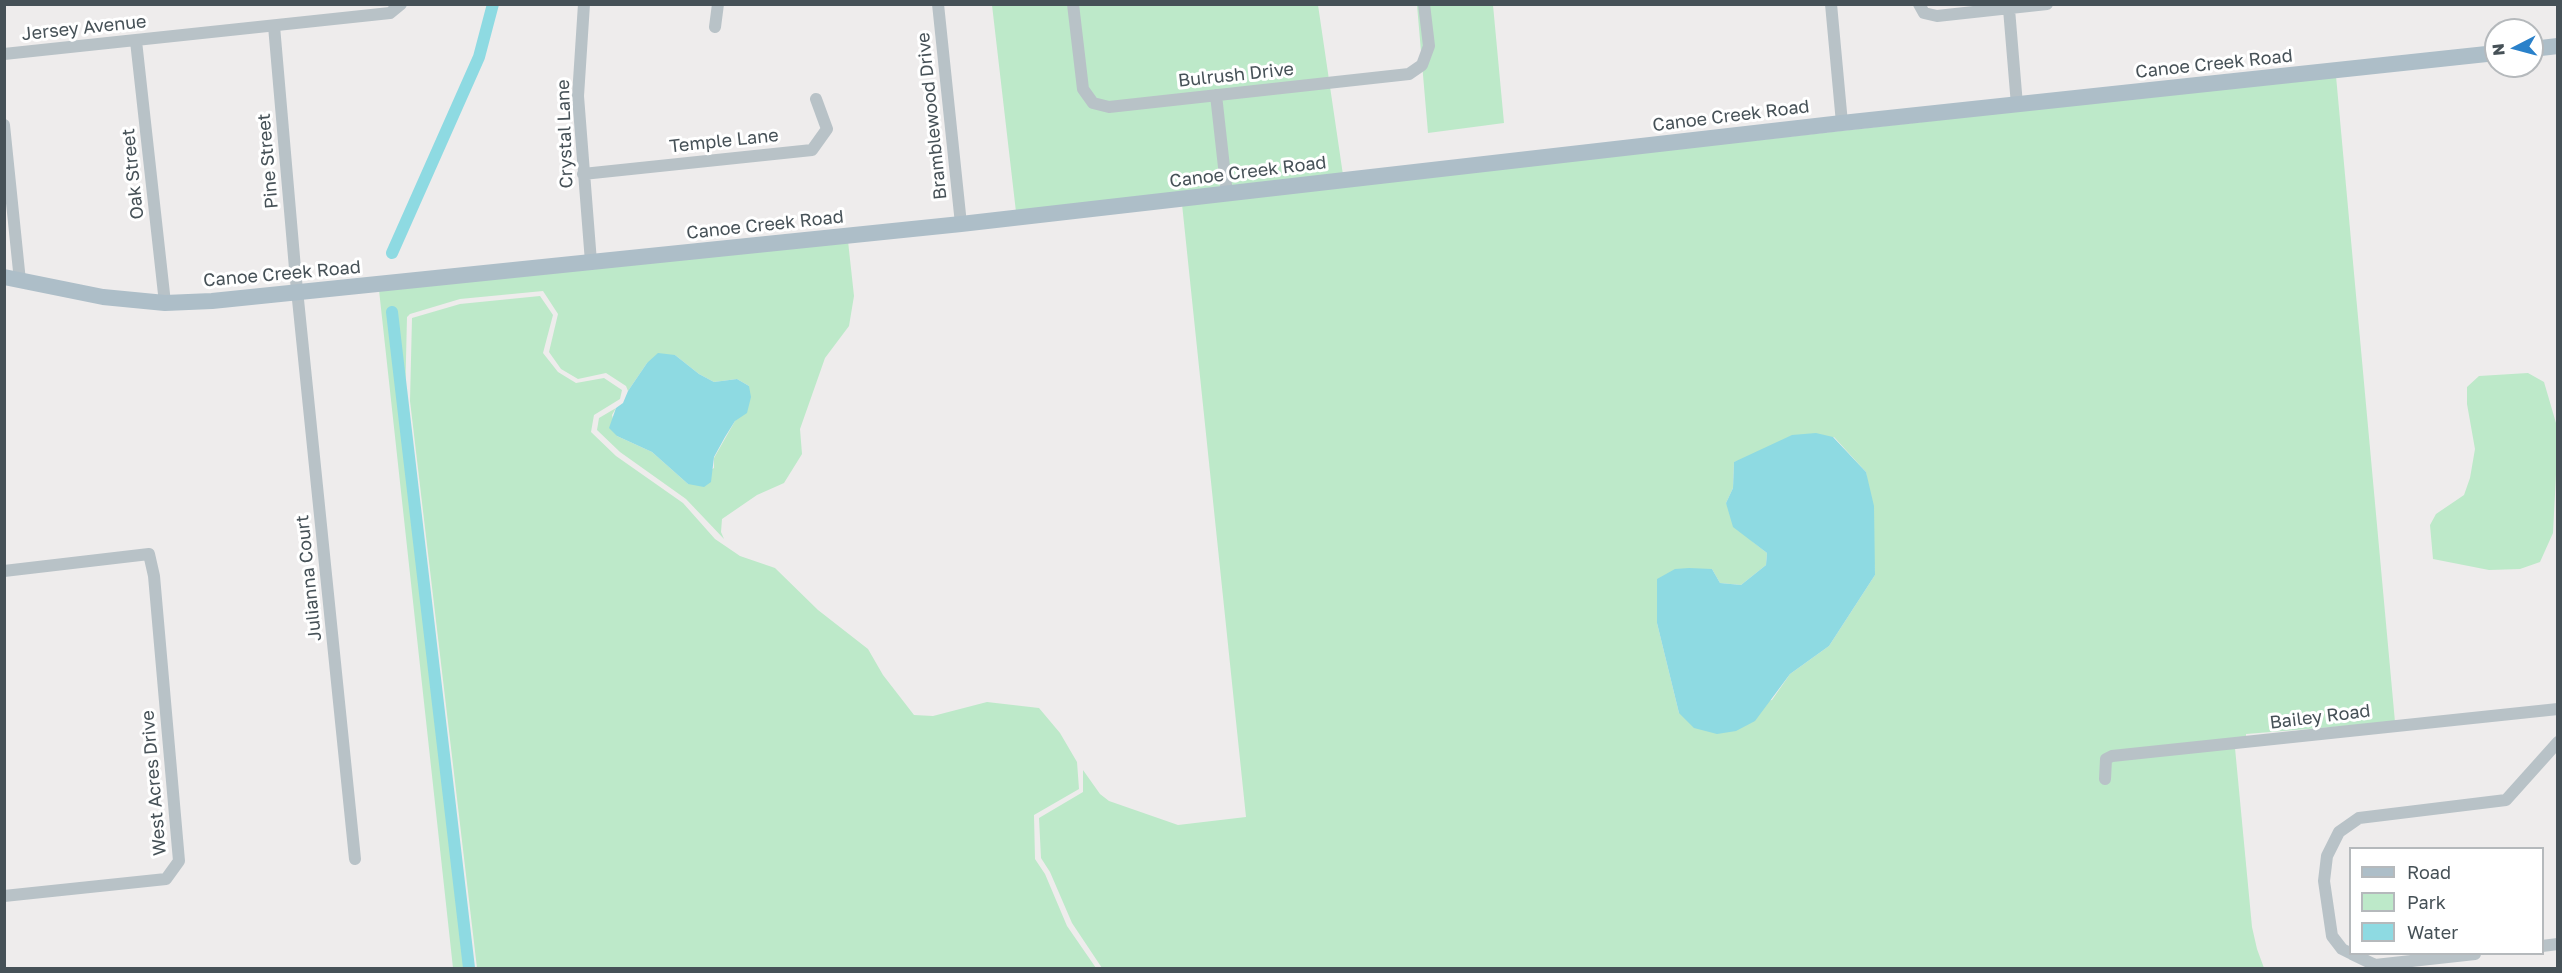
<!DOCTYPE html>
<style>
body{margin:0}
#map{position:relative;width:2562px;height:973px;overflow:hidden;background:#eeecec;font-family:"Golos Text",sans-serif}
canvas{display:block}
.frame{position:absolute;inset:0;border:6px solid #465157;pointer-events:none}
.legend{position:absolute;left:2349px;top:847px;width:195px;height:108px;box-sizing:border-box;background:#fff;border:2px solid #b5b9bc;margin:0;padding:8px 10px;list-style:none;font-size:18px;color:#465157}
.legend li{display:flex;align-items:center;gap:12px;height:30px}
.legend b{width:30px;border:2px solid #b5b9bc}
.north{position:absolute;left:2484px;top:18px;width:60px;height:60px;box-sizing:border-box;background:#fff;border:2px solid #b5b9bc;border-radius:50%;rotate:264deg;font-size:16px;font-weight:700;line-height:24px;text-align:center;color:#465157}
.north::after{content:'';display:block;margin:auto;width:21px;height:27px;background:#2a81ca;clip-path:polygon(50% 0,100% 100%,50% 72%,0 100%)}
</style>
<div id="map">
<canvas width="2562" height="973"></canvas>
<div class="frame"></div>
<ul class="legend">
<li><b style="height:8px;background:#adbec8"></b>Road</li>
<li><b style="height:16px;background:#bde9c9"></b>Park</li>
<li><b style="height:16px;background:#8edae2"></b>Water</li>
</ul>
<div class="north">N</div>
</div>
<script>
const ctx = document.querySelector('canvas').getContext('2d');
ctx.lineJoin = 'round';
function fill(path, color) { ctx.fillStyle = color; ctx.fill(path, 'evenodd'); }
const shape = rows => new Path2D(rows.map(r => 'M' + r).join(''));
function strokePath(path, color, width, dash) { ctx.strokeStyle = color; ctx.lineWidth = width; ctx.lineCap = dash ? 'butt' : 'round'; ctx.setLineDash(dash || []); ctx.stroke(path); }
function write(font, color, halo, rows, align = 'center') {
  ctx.font = font + ' "Golos Text",sans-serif'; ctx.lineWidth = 6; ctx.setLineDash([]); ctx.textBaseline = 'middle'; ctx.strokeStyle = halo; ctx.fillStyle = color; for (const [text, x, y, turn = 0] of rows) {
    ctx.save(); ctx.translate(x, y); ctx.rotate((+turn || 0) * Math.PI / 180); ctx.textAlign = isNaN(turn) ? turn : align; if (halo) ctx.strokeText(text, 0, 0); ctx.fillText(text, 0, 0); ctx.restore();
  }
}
const green = shape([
 [992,5,1318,5,1343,175,1016,212],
 [1417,5,1493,5,1504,123,1428,133],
 [2336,76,2395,722,2246,734,2246,745,2235,748,2252,927,2257,949,2264,968,1102,968,1072,923,1050,872,1041,858,1039,818,1083,792,1083,770,1100,794,1109,801,1178,825,1246,817,1182,204],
 [1834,437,1866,472,1875,575,1829,646,1790,674,1772,700,1679,713,1657,623,1712,569,1720,583,1741,585,1766,565,1767,553,1753,542,1726,503,1733,488,1734,462],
 [848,241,854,296,849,326,825,358,800,429,802,454,784,483,757,495,722,519,721,532,724,539,686,499,620,452,597,430,599,418,616,408,612,415,617,436,652,452,688,484,714,468,714,458,735,421,749,386,737,379,714,382,699,374,675,355,647,363,628,391,626,386,606,373,578,379,561,369,549,352,558,314,543,291,460,299,410,314,407,317,405,401,471,968,453,968,379,290],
 [540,296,553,315,543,353,558,372,576,383,604,378,622,390,620,399,594,415,591,432,616,456,683,503,715,539,740,556,775,568,818,610,868,649,883,675,914,715,933,716,987,702,1039,708,1060,733,1077,762,1079,789,1034,815,1035,859,1045,874,1067,926,1096,968,477,968,410,401,412,318,460,304],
 [2528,373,2544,382,2556,423,2557,455,2553,533,2540,562,2520,569,2489,570,2433,559,2430,525,2436,514,2464,495,2470,478,2475,449,2467,404,2467,387,2479,376]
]);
const water = shape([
 [658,353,675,355,699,374,714,382,737,379,749,386,751,397,747,413,735,421,725,437,714,457,711,482,704,487,688,484,652,452,617,436,609,428,616,408,623,403,628,391,647,363],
 [1816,433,1833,437,1866,472,1874,506,1875,575,1829,646,1790,674,1755,721,1736,731,1717,734,1694,728,1679,713,1657,623,1657,579,1675,569,1689,568,1712,569,1720,583,1741,585,1766,565,1767,553,1733,527,1726,503,1733,488,1734,462,1792,435]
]);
const canal = shape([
 [392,253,479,57,493,4],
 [392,312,469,968]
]);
const minor = shape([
 [584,4,578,96,591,262],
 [938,4,961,224],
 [1073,4,1083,89,1093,103,1109,107,1409,74,1422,65,1429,46,1424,4],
 [1831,4,1842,123],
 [1919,4,1924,13,1937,16,2047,4],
 [2009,9,2017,105],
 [274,26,296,280,355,859],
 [715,27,718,4],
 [136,41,165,303],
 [4,54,390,13,401,4],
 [1216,95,1227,194],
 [4,125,20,281],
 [583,174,812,150,827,129,816,99],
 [4,571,149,554,154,576,179,861,166,879,4,896],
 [2105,779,2106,759,2112,756,2558,709],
 [2542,946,2558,944],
 [2350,953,2342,949,2332,936,2324,881,2327,856,2339,832,2359,818,2506,800,2558,742],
 [2352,954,2375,965,2475,954]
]);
const major = shape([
 [2532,49,2558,46],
 [4,277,103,297,165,303,212,301,961,224,1842,123,2496,53]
]);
const streetNames = [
 ["Jersey Avenue",84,28,-6],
 ["Canoe Creek Road",2214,64,-6],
 ["Bulrush Drive",1236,75,-6],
 ["Bramblewood Drive",932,116,-96],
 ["Canoe Creek Road",1731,116,-7],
 ["Crystal Lane",565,134,-92],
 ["Temple Lane",724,141,-6],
 ["Pine Street",268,161,-95],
 ["Canoe Creek Road",1248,172,-7],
 ["Oak Street",133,174,-96],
 ["Canoe Creek Road",765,225,-6],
 ["Canoe Creek Road",282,274,-5],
 ["Julianna Court",309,578,-96],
 ["Bailey Road",2320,717,-7],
 ["West Acres Drive",154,783,-95]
];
fill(green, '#bde9c9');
fill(water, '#8edae2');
strokePath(canal, '#8edae2', 12);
strokePath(minor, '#b8c2c7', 12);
strokePath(major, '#adbec8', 16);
write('18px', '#465157', '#fff', streetNames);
</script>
